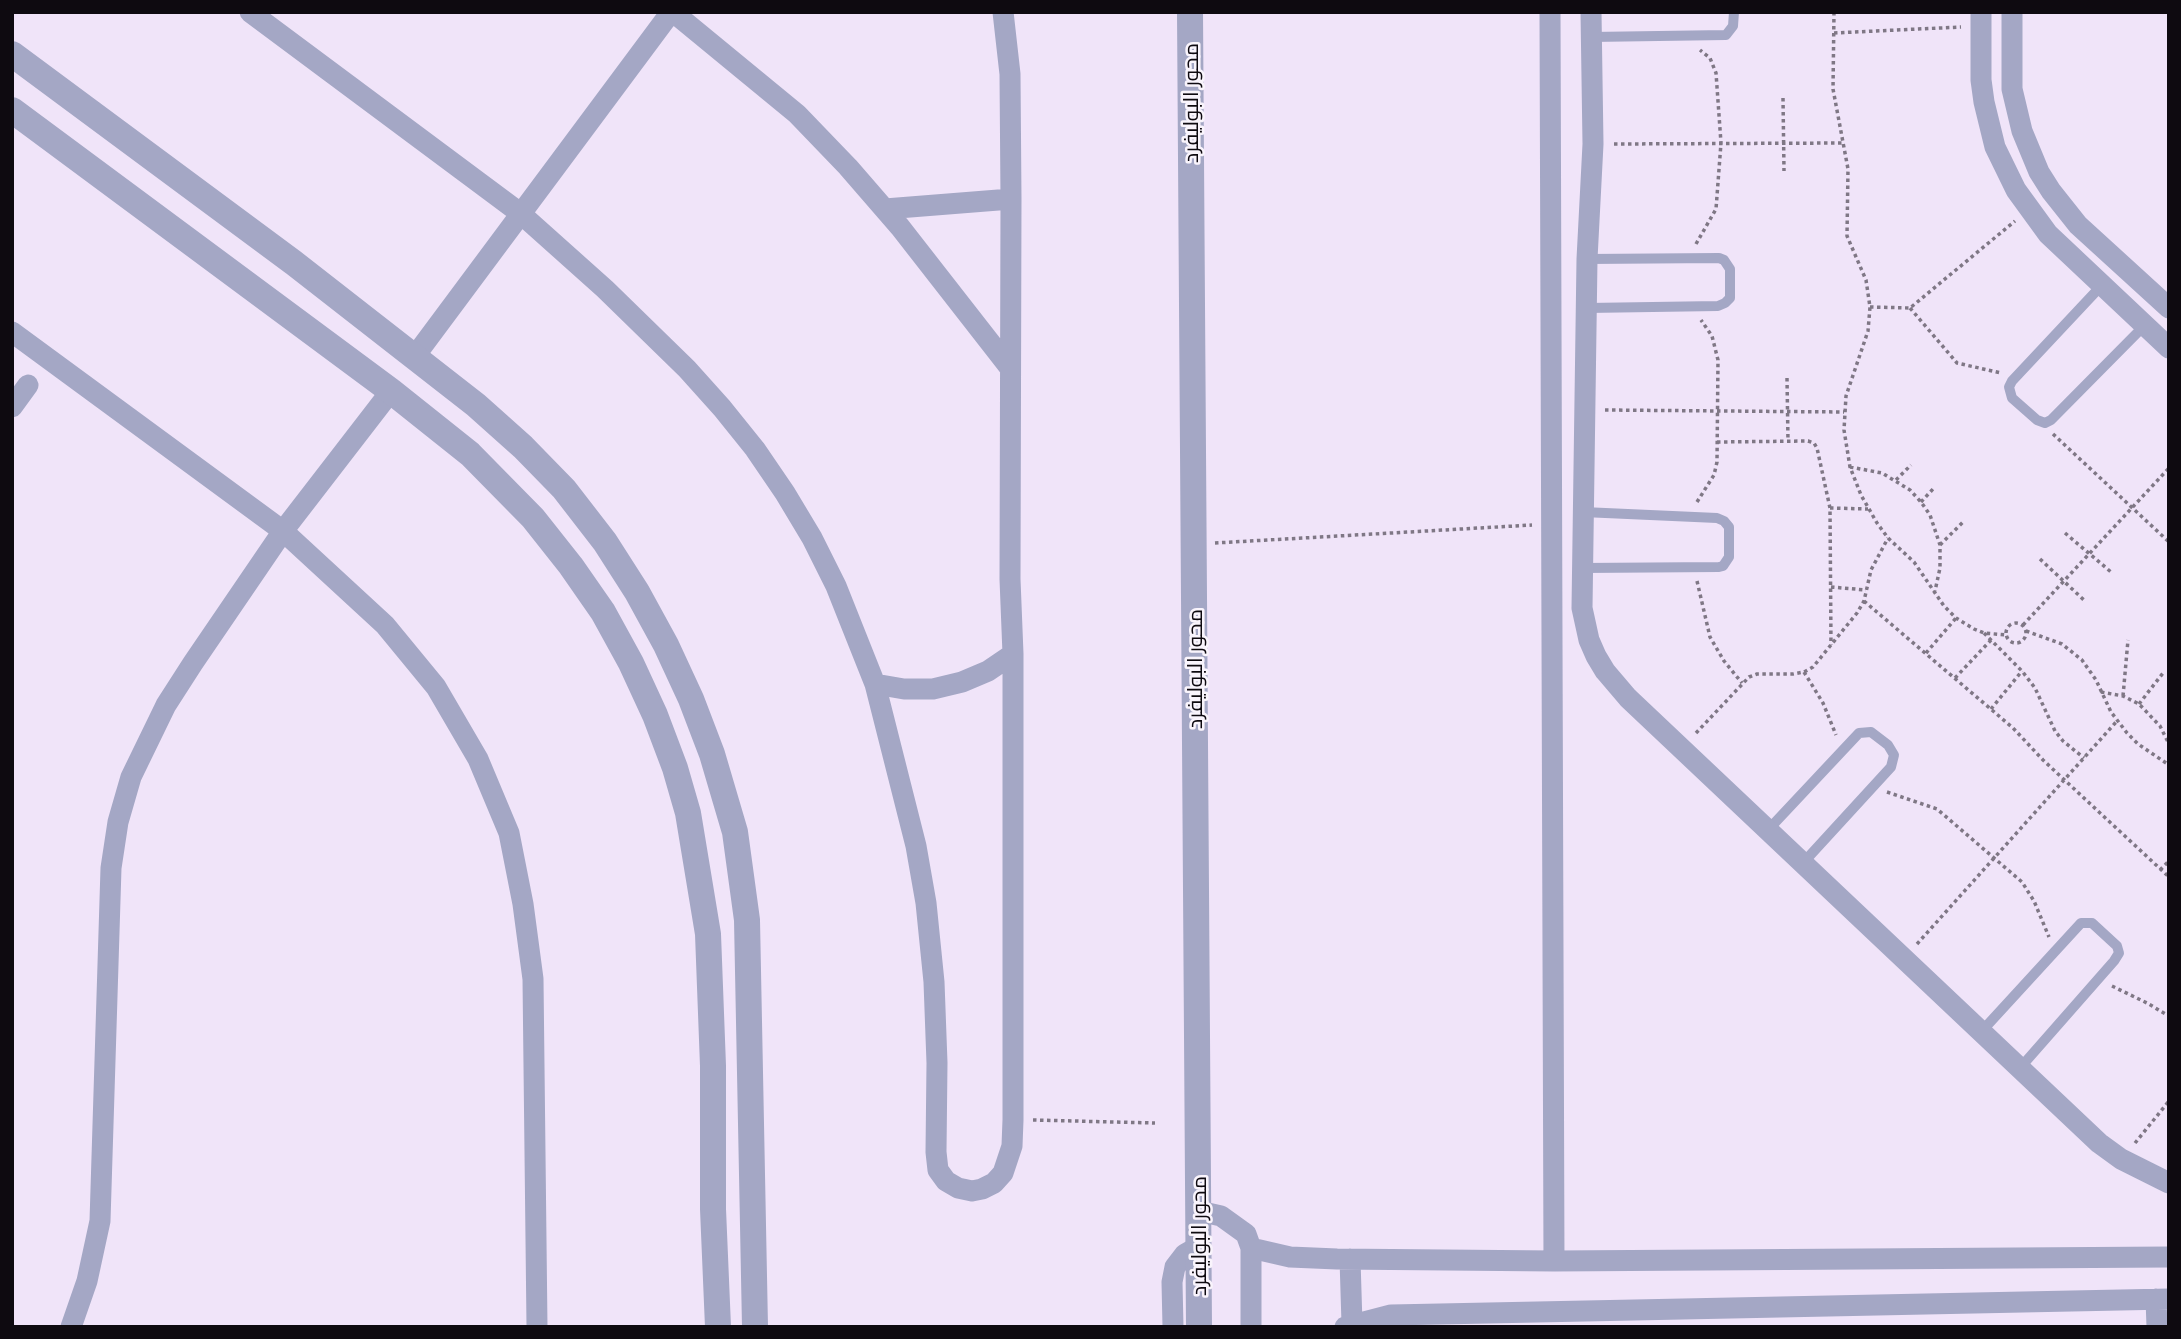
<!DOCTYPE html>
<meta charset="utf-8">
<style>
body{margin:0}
#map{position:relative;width:2181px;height:1339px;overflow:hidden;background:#f0e4f9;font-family:"Exo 2",sans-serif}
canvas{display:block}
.frame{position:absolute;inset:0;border:14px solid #0e0a10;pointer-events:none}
</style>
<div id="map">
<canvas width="2181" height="1339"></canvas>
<div class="frame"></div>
</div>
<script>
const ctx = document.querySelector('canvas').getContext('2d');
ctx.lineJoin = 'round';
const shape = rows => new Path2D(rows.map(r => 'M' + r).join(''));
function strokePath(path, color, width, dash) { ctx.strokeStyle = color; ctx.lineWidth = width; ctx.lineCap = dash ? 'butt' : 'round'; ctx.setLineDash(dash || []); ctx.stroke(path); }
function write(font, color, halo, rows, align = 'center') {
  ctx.font = font + ' "Exo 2",Cairo,sans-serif'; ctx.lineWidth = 5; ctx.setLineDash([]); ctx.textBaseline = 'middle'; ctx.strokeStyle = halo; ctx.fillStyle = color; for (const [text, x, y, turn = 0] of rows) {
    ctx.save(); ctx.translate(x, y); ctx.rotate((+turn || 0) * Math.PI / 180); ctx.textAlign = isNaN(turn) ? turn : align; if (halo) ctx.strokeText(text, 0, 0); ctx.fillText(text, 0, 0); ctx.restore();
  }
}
const path = shape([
 [1834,12,1833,89,1848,169,1847,236,1866,280,1870,307,1868,331,1846,396,1844,430,1850,467,1861,495,1877,523,1888,538,1914,562,1944,606,1956,618,1974,629,1984,633,2006,635],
 [1834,33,1961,27],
 [1783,98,1784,171],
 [1614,144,1843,143],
 [1696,244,1716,209,1721,143,1716,73,1710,58,1700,50],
 [1870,307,1910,308,2015,221],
 [1910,308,1957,363,2001,373],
 [1787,378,1788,441],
 [1605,410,1844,412],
 [2053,434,2169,542],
 [1717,442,1808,441,1814,443,1817,448,1830,508,1831,645],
 [1850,467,1882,473,1910,490,1921,502,1930,515,1940,545,1940,568,1935,591],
 [1896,480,1911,465],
 [1697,502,1714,475,1717,462,1718,360,1712,336,1701,320],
 [1921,502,1933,489],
 [1830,508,1868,509],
 [2065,533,2111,572],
 [1215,543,1532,525],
 [1940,545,1964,521],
 [2040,559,2085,601],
 [1697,581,1710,637,1724,661,1742,683],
 [1831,587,1866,590],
 [1864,601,2013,728,2043,760,2169,877],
 '2006 633a10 10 0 1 1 20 0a10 10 0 1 1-20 0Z',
 [2023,625,2169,468],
 [2026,631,2062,644,2082,660,2096,680,2111,712,2127,733,2138,744,2169,765],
 [1984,633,2022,671,2035,688,2055,731,2063,741,2084,758],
 [1926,653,1956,618],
 [1804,672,1823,703,1836,735],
 [1955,678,1991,640],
 [2101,692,2123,696,2139,704,2160,726,2169,744],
 [2123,696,2128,640],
 [2139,704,2163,673],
 [1991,709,2022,671],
 [1696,733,1749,677,1757,674,1793,674,1804,672,1813,667,1857,613,1864,601,1871,570,1888,538],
 [1887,792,1937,809,2022,882,2034,901,2049,937],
 [2160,870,2169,861],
 [1917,944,2117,721],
 [2112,986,2147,1003,2169,1016],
 [1033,1120,1155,1123],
 [2135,1143,2169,1101]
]);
const service = shape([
 [1591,37,1726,35,1733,26,1734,12],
 [2102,285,2012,381,2009,387,2012,398,2037,420,2045,423,2051,420,2145,325],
 [1587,308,1718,306,1725,303,1730,298,1730,269,1724,260,1719,258,1587,259],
 [1582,568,1719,567,1723,566,1729,557,1729,527,1724,521,1717,518,1583,512],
 [1768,830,1859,733,1871,732,1888,745,1894,755,1891,767,1803,863],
 [1981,1032,2081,923,2092,923,2117,946,2119,953,2114,961,2020,1068]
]);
const minor = shape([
 [250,12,520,213,605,289,687,369,722,408,755,449,785,493,812,538,836,586,875,684,916,846,926,903,934,982,937,1063,936,1152,938,1170,946,1181,958,1188,972,1191,982,1189,994,1183,1003,1173,1012,1146,1013,1120,1013,654,1010,579,1011,199,1010,74,1003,12],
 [673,12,797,114,848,167,900,227,1010,368],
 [1550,12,1554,1261],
 [1591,12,1593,144,1587,259,1582,608,1589,640,1596,656,1605,671,1628,698,2099,1143,2121,1159,2169,1183],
 [1981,12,1981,80,1984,102,1995,147,2016,190,2048,234,2169,348],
 [2012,12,2012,89,2022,131,2039,172,2051,191,2078,225,2169,308],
 [885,209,1011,199],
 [12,332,283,531,385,625,436,687,478,759,509,833,523,904,533,979,537,1327],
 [415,356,671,12],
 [12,407,28,385],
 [875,684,904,689,933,689,962,682,988,671,1013,654],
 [1199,1211,1221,1216,1246,1234,1251,1248,1251,1327],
 [1251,1248,1290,1257,1337,1259,1554,1261,2169,1257],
 [1350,1259,1352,1324],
 [2156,1299,2157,1327],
 [71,1327,87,1281,100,1221,111,868,118,822,131,777,166,705,193,663,283,531,391,391],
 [1173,1327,1172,1282,1175,1267,1185,1254,1199,1246],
 [1345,1327,1391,1315,2169,1299]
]);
const tertiary = shape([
 [1190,12,1199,1327],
 [12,54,294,263,476,405,523,447,564,489,605,542,637,592,666,645,691,699,712,754,735,832,747,920,755,1327],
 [12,110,391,391,470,454,533,518,571,566,603,612,631,663,655,715,675,768,688,813,708,934,713,1066,713,1209,718,1327]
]);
const streetNames = [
 ["محور البوليفرد",1191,103,-90],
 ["محور البوليفرد",1195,669,-90],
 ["محور البوليفرد",1199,1236,-90]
];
strokePath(path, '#7f7785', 3.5, [3.5, 3.5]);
strokePath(service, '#a4a7c5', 10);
strokePath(minor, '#a4a7c5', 21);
strokePath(tertiary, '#a4a7c5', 26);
write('21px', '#0e0a10', '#f9f4fc', streetNames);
</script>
